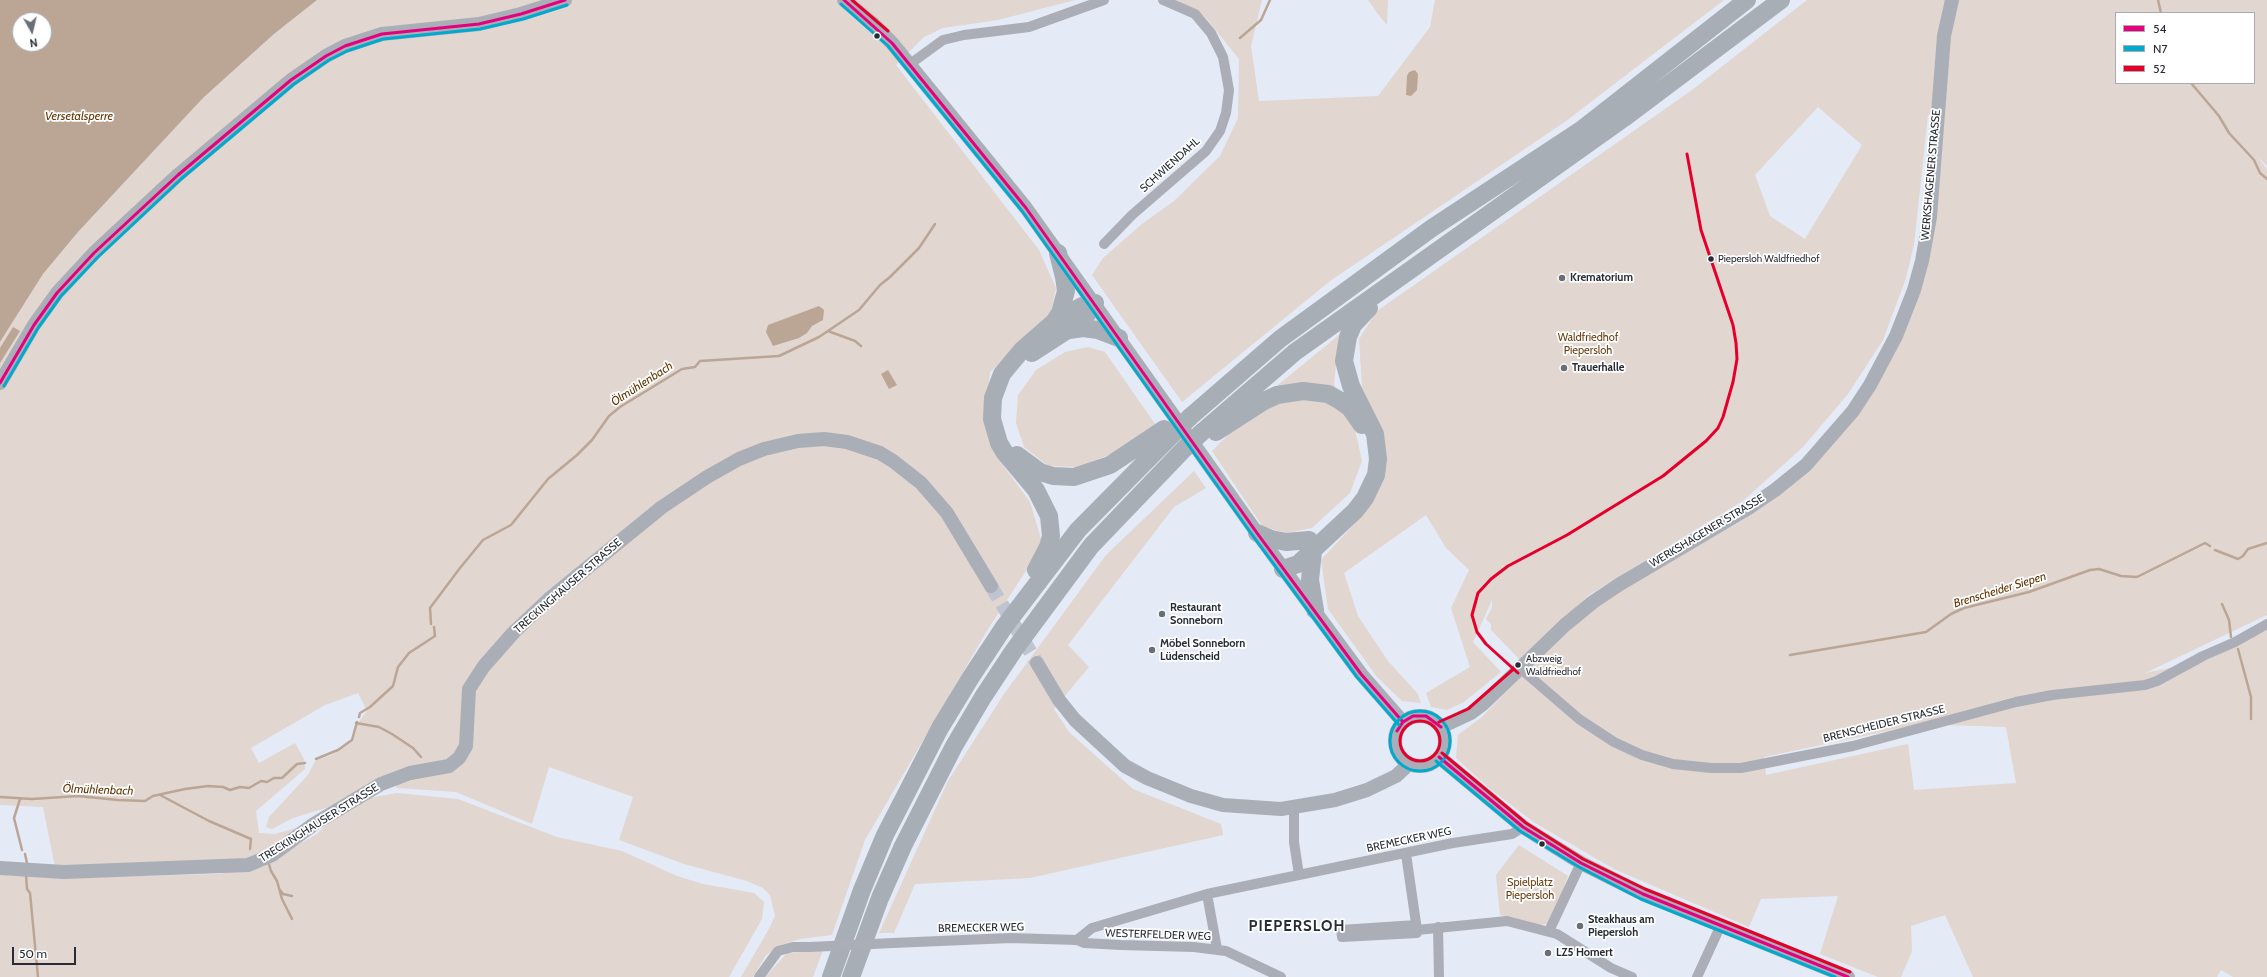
<!DOCTYPE html>
<meta charset="utf-8">
<style>
body{margin:0}
#map{position:relative;width:2267px;height:977px;overflow:hidden;background:#e4eaf6;font-family:Cabin,sans-serif}
canvas{display:block}
.legend{position:absolute;left:2115px;top:12px;width:140px;height:72px;box-sizing:border-box;background:#fff;border:1px solid #a9abaf;margin:0;padding:5px 7px;list-style:none;font-size:12px;color:#272c36}
.legend li{display:flex;align-items:center;gap:8px;height:20px}
.legend b{width:20px;border:1px solid #a9abaf}
.north{position:absolute;left:12px;top:12px;width:40px;height:40px;box-sizing:border-box;background:#fff;border:1px solid #a9abaf;border-radius:50%;rotate:172deg;font-size:11px;font-weight:700;line-height:16px;text-align:center;color:#272c36}
.north::after{content:'';display:block;margin:auto;width:14px;height:18px;background:#696e79;clip-path:polygon(50% 0,100% 100%,50% 72%,0 100%)}
.scale{position:absolute;left:12px;top:947px;width:64px;height:18px;box-sizing:border-box;border:2px solid #272c36;border-top:0;padding-left:5px;font-size:12px;line-height:14px;white-space:nowrap;color:#272c36;-webkit-text-stroke:3px #fff;paint-order:stroke}
</style>
<div id="map">
<canvas width="2267" height="977"></canvas>
<ul class="legend">
<li><b style="height:5px;background:#e5007d"></b>54</li>
<li><b style="height:5px;background:#00a9ce"></b>N7</li>
<li><b style="height:5px;background:#e4002b"></b>52</li>
</ul>
<div class="north">N</div>
<div class="scale">50 m</div>
</div>
<script>
const ctx = document.querySelector('canvas').getContext('2d');
ctx.lineJoin = 'round';
function fill(path, color) { ctx.fillStyle = color; ctx.fill(path, 'evenodd'); }
const shape = rows => new Path2D(rows.map(r => 'M' + r).join(''));
function strokePath(path, color, width, dash) { ctx.strokeStyle = color; ctx.lineWidth = width; ctx.lineCap = dash ? 'butt' : 'round'; ctx.setLineDash(dash || []); ctx.stroke(path); }
function write(font, color, halo, rows, align = 'center') {
  ctx.font = font + ' Cabin,sans-serif'; ctx.lineWidth = 3.5; ctx.setLineDash([]); ctx.textBaseline = 'middle'; ctx.strokeStyle = halo; ctx.fillStyle = color; for (const [text, x, y, turn = 0] of rows) {
    ctx.save(); ctx.translate(x, y); ctx.rotate((+turn || 0) * Math.PI / 180); ctx.textAlign = isNaN(turn) ? turn : align; if (halo) ctx.strokeText(text, 0, 0); ctx.fillText(text, 0, 0); ctx.restore();
  }
}
const green = shape([
 [317,0,1075,0,998,20,943,28,924,37,896,65,1039,250,1056,288,1050,318,990,372,985,422,997,457,1030,502,1043,545,988,629,865,840,832,935,800,939,779,946,766,955,753,977,741,977,770,927,775,916,770,895,763,888,747,881,684,864,619,840,633,797,549,767,532,824,456,792,397,788,389,776,329,807,293,818,272,829,266,827,269,817,308,775,315,761,332,755,353,741,358,723,367,711,358,693,325,705,251,748,259,763,295,743,304,759,305,769,256,811,259,833,275,834,303,826,274,846,238,862,55,867,43,807,0,805,0,342,43,274,78,232,203,98,274,34],
 [1177,0,1262,0,1251,46,1259,101,1378,96,1430,27,1435,0,1724,0,1566,121,1330,281,1182,402,1092,275,1103,258,1142,224,1174,201,1220,156,1238,118,1239,59,1205,17],
 [1368,0,1388,0,1387,25,1377,13],
 [1807,0,2267,0,2267,166,2256,155,2267,169,2267,615,2145,673,2207,660,2267,630,2267,977,2233,977,2221,970,2217,977,1973,977,1945,915,1911,926,1912,951,1901,977,1878,977,1820,954,1838,896,1761,899,1749,927,1614,869,1535,823,1489,788,1456,758,1458,735,1482,717,1519,678,1595,606,1649,573,1743,520,1771,500,1849,421,1919,271,1934,114,1928,115,1914,245,1905,281,1883,340,1848,394,1803,447,1744,500,1589,595,1520,660,1491,630,1491,624,1486,619,1492,607,1492,600,1473,642,1501,672,1464,702,1447,710,1431,707,1426,693,1470,667,1451,608,1469,570,1446,548,1426,515,1344,573,1358,616,1388,661,1418,694,1421,703,1402,701,1377,677,1328,609,1321,560,1367,510,1386,464,1379,425,1362,387,1359,339,1377,311,1692,90],
 [2116,13,2254,13,2254,83,2116,83],
 [1818,107,1862,145,1805,239,1770,216,1755,175],
 [1920,724,2006,727,2016,783,1914,790,1908,744,1766,775,1764,757],
 [1339,335,1334,384,1354,425,1362,461,1350,493,1312,528,1287,533,1263,527,1212,451,1279,384],
 [1088,347,1105,352,1155,424,1114,453,1079,467,1048,466,1024,447,1016,423,1018,395,1036,370,1065,352],
 [1194,471,1206,488,1174,507,1068,645,1089,667,1054,709,1069,732,1133,789,1221,824,1223,835,1030,878,915,884,894,933,879,933,948,781,1004,694,1106,555],
 [397,793,458,799,557,837,622,851,677,876,703,884,754,893,764,902,762,919,729,977,0,977,0,873,62,878,219,874,239,870,261,864,299,844,317,834,337,814,369,798],
 [1519,845,1568,876,1553,918,1546,924,1540,925,1500,915,1496,875],
 [823,950,813,977,765,977,787,953]
]);
const water = shape([
 [0,0,317,0,274,34,203,98,78,232,43,274,0,342],
 [20,20,44,20,44,44,20,44],
 [1415,70,1418,74,1417,90,1411,96,1406,95,1407,76,1409,72],
 [819,306,824,310,823,320,812,326,807,333,799,338,773,346,766,332,768,325],
 [13,327,20,331,0,363,0,348],
 [888,370,897,385,889,389,881,374]
]);
const stream = shape([
 [2158,0,2161,13],
 [1240,38,1261,20,1270,0],
 [2191,83,2219,116,2229,133,2254,160,2260,173,2267,179],
 [828,331,855,341,861,346],
 [2215,550,2238,559,2243,556,2248,549,2267,543],
 [2222,604,2229,620,2231,637],
 [431,624,430,608,460,568,483,540,511,525,548,479,577,455,592,440,609,416,620,407,682,369,695,367,700,361,779,356,819,337,859,310,880,285,890,277,919,248,935,224],
 [2238,649,2251,697,2251,719],
 [1790,655,1926,632,1951,614,1964,608,2029,592,2090,570,2099,569,2121,576,2137,577,2205,543,2210,546],
 [359,717,360,713,370,707,393,686,398,667,409,653,435,636,434,627],
 [356,723,379,727,392,734,413,748,421,757],
 [316,759,338,750,352,740,357,722],
 [160,795,209,821,251,839,250,849],
 [0,797,32,799,78,796,118,800,145,801,153,796,185,789,208,786,223,787,230,790,240,787,249,788,261,781,267,782,274,778,282,778,297,764,305,763],
 [20,799,14,818,22,850],
 [25,854,27,863],
 [268,861,271,871,277,881,282,899,292,919],
 [26,875,27,889,30,893,38,977],
 [280,890,283,894,292,896]
]);
const secondaryTunnel = shape([
 [991,586,1037,663]
]);
const minor = shape([
 [910,64,943,40,964,35,1029,27,1104,0],
 [1104,244,1132,215,1206,151,1220,131,1226,113,1229,90,1223,57,1211,33,1195,14,1163,0],
 [1521,669,1579,719,1614,742,1642,755,1673,764,1711,768,1741,768,1853,746,2016,702,2052,695,2145,685,2157,681,2203,656,2235,642,2267,624],
 [1294,807,1294,842,1299,875],
 [1406,854,1417,930,1507,921,1557,934,1611,968,1632,977],
 [1207,894,1217,949],
 [1416,925,1341,930,1342,937,1417,933,1417,930],
 [1438,927,1439,977],
 [1549,931,1581,863],
 [1077,940,1092,928,1207,894,1453,843,1512,834,1523,827],
 [893,943,1011,938,1077,940,1084,943,1121,945,1194,947,1226,951,1281,977],
 [759,977,778,951,793,947,810,947],
 [1697,977,1720,927]
]);
const secondary = shape([
 [844,0,873,24,892,43,1026,208,1257,533,1361,674,1403,722],
 [0,383,34,325,57,293,94,253,178,175,291,80,326,56,345,46,382,34,479,24,521,14,565,0],
 [1037,663,1059,700,1075,720,1125,766,1147,778,1191,796,1223,805,1281,809,1335,800,1367,790,1396,776,1409,764],
 '1395 741a25 25 0 1 1 50 0a25 25 0 1 1-50 0Z',
 [1441,727,1471,713,1483,704,1565,625,1593,602,1620,584,1747,509,1775,490,1806,465,1853,411,1870,385,1896,336,1914,290,1922,261,1930,217,1944,36,1952,0],
 [1439,757,1523,827,1581,863,1643,894,1848,977],
 [0,868,64,872,248,865,272,855,314,824,381,784,410,773,449,766,459,758,466,746,469,689,484,666,514,632,549,599,662,507,707,477,739,459,764,449,798,441,824,439,847,442,880,453,893,461,921,483,947,513,991,586]
]);
const motorway = shape([
 [1054,322,1060,313,1066,291,1064,277,1058,253],
 [1069,330,1083,328,1098,330,1119,338],
 [1032,353,1083,320,1095,303],
 [1190,417,1280,339,1432,228,1581,130,1747,0],
 [1216,432,1264,401,1277,395,1303,391,1328,394,1339,400,1350,408,1362,425],
 [1201,433,1295,352,1624,118,1781,0],
 [1017,455,1040,472,1053,476,1074,477,1110,465,1164,429],
 [1257,533,1271,539,1286,542,1309,540],
 [1313,551,1310,580,1315,610],
 [1283,569,1298,564,1355,511,1365,498,1376,475,1378,459,1375,434,1351,386,1344,361,1348,337,1353,325,1369,308],
 [1036,570,1048,547,1051,536,1049,516,1036,490,1005,453,999,443,992,419,993,398,1002,374,1022,350,1054,322,1082,306,1095,303],
 [831,977,862,890,885,835,940,728,971,677,1004,627,1078,530,1174,433],
 [851,977,880,898,903,846,954,746,983,697,1014,650,1091,546,1185,448]
]);
const minorBridge = shape([
 [810,947,893,943]
]);
const motorwayBridge = shape([
 [1174,433,1190,417],
 [1185,448,1201,433]
]);
const bus1 = shape([
 [844,0,892,43,1026,208,1257,533,1361,674,1403,722],
 [0,383,34,325,57,293,94,253,178,175,291,80,326,56,345,46,382,34,479,24,521,14,565,0],
 [1397,731,1403,722,1413,716,1426,716,1441,727],
 [1439,757,1523,827,1581,863,1643,894,1848,977]
]);
const bus2 = shape([
 [841,4,888,46,1022,211,1253,536,1357,677,1399,725],
 [4,386,38,328,61,296,98,257,181,179,294,84,329,60,347,51,383,39,480,29,523,19,567,5],
 '1390 741a30 30 0 1 1 60 0a30 30 0 1 1-60 0Z',
 [1436,761,1520,831,1579,867,1641,899,1835,977]
]);
const bus3 = shape([
 [852,0,888,31],
 [1518,673,1486,644,1477,632,1472,615,1478,593,1491,579,1508,566,1567,535,1663,476,1706,441,1718,428,1723,417,1733,382,1737,359,1736,343,1733,325,1701,230,1687,154],
 '1400 741a20 20 0 1 1 40 0a20 20 0 1 1-40 0Z',
 [1439,722,1468,709,1518,665],
 [1442,753,1526,823,1583,859,1645,889,1850,972]
]);
const markers = [
 [877,36,3.5,"#272c36"],
 [1711,259,3.5,"#272c36"],
 [1562,278,4,"#696e79"],
 [1564,368,4,"#696e79"],
 [1162,614,4,"#696e79"],
 [1152,650,4,"#696e79"],
 [1518,665,3.5,"#272c36"],
 [1542,844,3.5,"#272c36"],
 [1580,926,4,"#696e79"],
 [1548,953,4,"#696e79"]
];
const busNames = [
 ["Piepersloh Waldfriedhof",1718,259],
 ["Abzweig",1526,659],
 ["Waldfriedhof",1526,672]
];
const streetNames = [
 ["SCHWIENDAHL",1170,165,-42],
 ["WERKSHAGENER STRASSE",1931,175,-85],
 ["WERKSHAGENER STRASSE",1707,531,-31],
 ["TRECKINGHAUSER STRASSE",568,586,-41],
 ["BRENSCHEIDER STRASSE",1884,724,-14],
 ["TRECKINGHAUSER STRASSE",319,823,-32],
 ["BREMECKER WEG",1409,840,-12],
 ["BREMECKER WEG",981,928,-1],
 ["WESTERFELDER WEG",1158,935,2]
];
const poiNames = [
 ["Krematorium",1570,278],
 ["Trauerhalle",1572,368],
 ["Restaurant",1170,608],
 ["Sonneborn",1170,621],
 ["Möbel Sonneborn",1160,644],
 ["Lüdenscheid",1160,657],
 ["Steakhaus am",1588,920],
 ["Piepersloh",1588,933],
 ["LZ5 Homert",1556,953]
];
const parkNames = [
 ["Waldfriedhof",1588,338],
 ["Piepersloh",1588,351],
 ["Spielplatz",1530,883],
 ["Piepersloh",1530,896]
];
const waterNames = [
 ["Versetalsperre",79,116],
 ["Ölmühlenbach",642,384,-33],
 ["Brenscheider Siepen",2000,590,-17],
 ["Ölmühlenbach",98,790,2]
];
const districtNames = [
 ["PIEPERSLOH",1297,927]
];
fill(green, '#e1d6d0');
fill(water, '#bba696');
strokePath(stream, '#bba696', 2.5);
strokePath(secondaryTunnel, '#bec4d0', 14, [14, 7]);
strokePath(minor, '#abaeb6', 10);
strokePath(secondary, '#a9aeb7', 14);
strokePath(motorway, '#a8aeb6', 18);
strokePath(minorBridge, '#abaeb6', 10);
strokePath(motorwayBridge, '#a8aeb6', 18);
strokePath(bus1, '#e5007d', 3);
strokePath(bus2, '#00a9ce', 3);
strokePath(bus3, '#e4002b', 3);
for (const [x, y, r, color] of markers) { const dot = new Path2D(); dot.arc(x, y, r, 0, 2 * Math.PI); ctx.fillStyle = color; ctx.fill(dot); strokePath(dot, '#fff', 1.5); }
write('10px', '#272c36', '#fff', busNames, 'left');
write('11px', '#272c36', '#fff', streetNames);
write('bold 11px', '#272c36', '#fff', poiNames, 'left');
write('11px', '#6a3d0d', '#fff', parkNames);
write('italic 12px', '#653806', '#fff', waterNames);
ctx.letterSpacing = '1px';
write('bold 15px', '#272c36', '#fff', districtNames);
ctx.letterSpacing = '0px';
</script>
